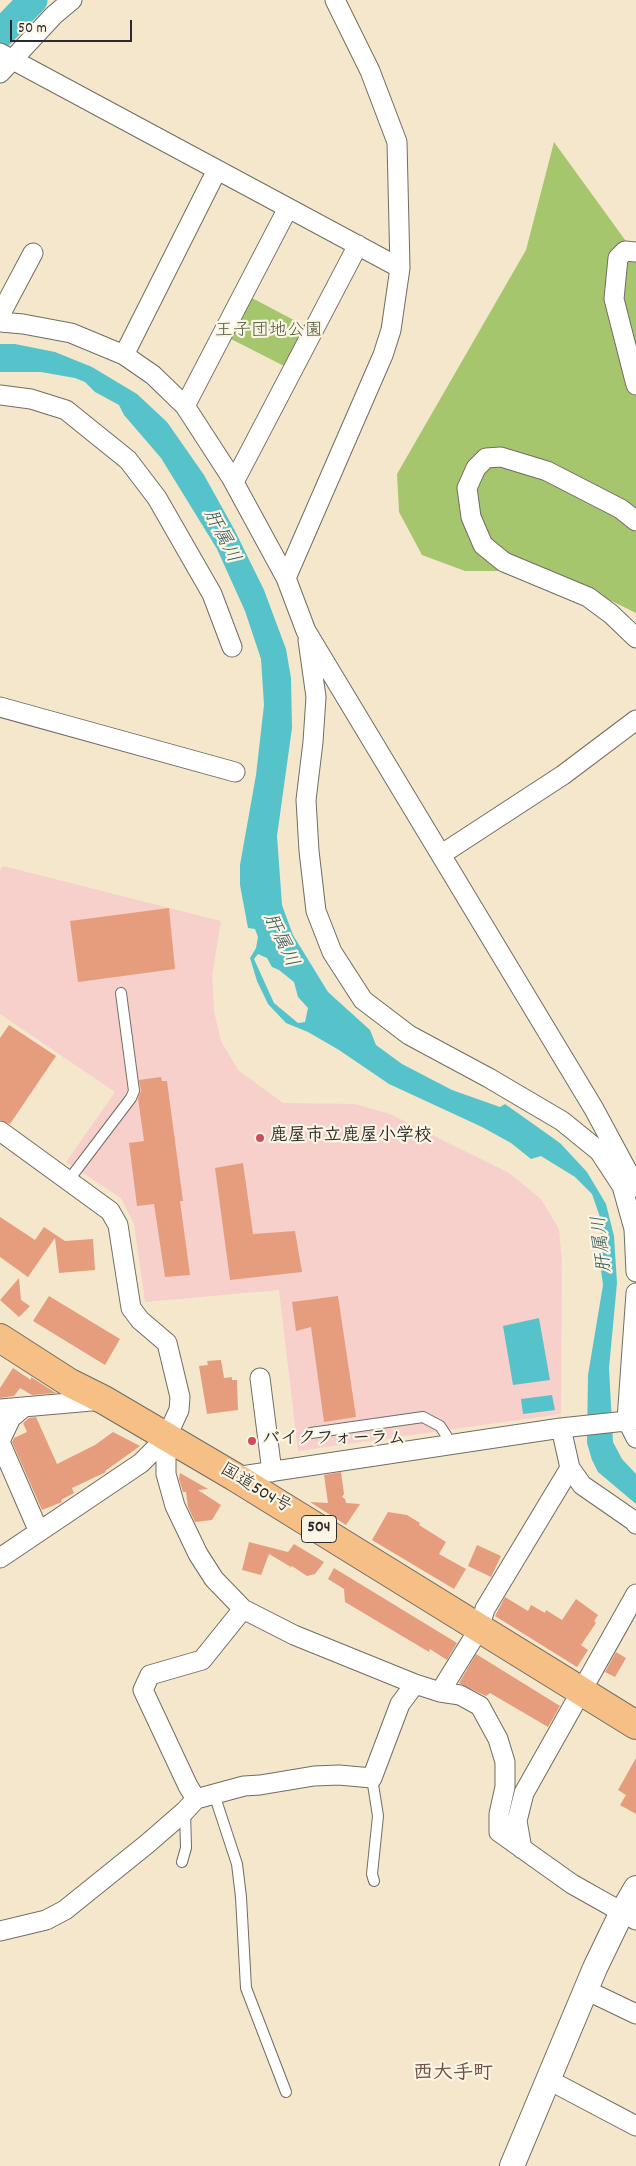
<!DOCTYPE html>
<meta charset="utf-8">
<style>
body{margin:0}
#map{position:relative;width:636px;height:2166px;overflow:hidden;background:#f4e7cc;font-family:Dekko,sans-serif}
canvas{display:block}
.scale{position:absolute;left:10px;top:20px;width:122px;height:22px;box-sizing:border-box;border:2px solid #2b2b2b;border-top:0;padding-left:6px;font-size:15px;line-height:18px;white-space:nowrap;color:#2b2b2b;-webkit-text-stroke:4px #fcf5e5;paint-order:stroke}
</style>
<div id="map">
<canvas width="636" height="2166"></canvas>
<div class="scale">50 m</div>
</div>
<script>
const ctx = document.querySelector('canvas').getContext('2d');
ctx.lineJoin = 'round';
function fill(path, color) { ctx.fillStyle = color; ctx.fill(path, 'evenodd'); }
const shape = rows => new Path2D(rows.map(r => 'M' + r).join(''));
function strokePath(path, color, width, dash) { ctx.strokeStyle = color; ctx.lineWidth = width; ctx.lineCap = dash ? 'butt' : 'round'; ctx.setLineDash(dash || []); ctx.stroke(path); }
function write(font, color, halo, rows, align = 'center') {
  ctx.font = font + ' Dekko,"Klee One",sans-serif'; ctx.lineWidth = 4.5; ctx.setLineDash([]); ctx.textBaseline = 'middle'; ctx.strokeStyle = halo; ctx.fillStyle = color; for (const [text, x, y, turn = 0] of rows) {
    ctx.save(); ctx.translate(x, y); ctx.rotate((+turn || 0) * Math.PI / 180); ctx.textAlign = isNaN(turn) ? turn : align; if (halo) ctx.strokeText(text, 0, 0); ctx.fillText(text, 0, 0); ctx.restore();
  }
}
const built = shape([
 [3,866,221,921,212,976,214,1011,221,1041,238,1070,283,1103,355,1104,390,1114,509,1173,541,1199,559,1229,562,1262,561,1414,298,1451,279,1290,145,1302,134,1224,121,1198,66,1162,115,1092,0,1014,0,871]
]);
const green = shape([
 [554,142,636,255,636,613,551,571,465,571,422,555,399,512,397,474,526,250],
 [252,298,307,327,286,367,231,339]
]);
const water = shape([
 [0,344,15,344,55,352,92,367,137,394,167,422,204,475,234,529,264,590,286,649,291,678,292,728,277,836,282,905,293,935,328,992,370,1030,376,1045,402,1064,452,1090,500,1107,505,1104,560,1143,587,1172,606,1204,614,1236,617,1283,609,1368,613,1442,622,1459,636,1474,636,1504,598,1472,592,1460,587,1443,588,1375,603,1285,600,1262,601,1220,592,1194,575,1177,541,1156,531,1159,511,1143,482,1127,389,1084,339,1050,308,1032,286,1023,268,1004,257,981,250,958,256,948,258,937,255,929,248,928,240,885,240,865,256,775,264,705,261,659,245,611,217,549,161,458,124,415,119,405,95,392,85,382,75,378,41,372,0,372],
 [258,954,267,958,272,967,279,970,294,982,298,997,308,1008,305,1022,298,1023,274,1003,254,959],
 [539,1318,550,1380,513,1385,503,1326],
 [552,1395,555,1410,523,1414,521,1399]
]);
const river = shape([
 [0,34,33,0]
]);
const building = shape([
 [169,908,175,969,78,982,70,921],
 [9,1025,56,1056,10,1124,0,1120,0,1038],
 [161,1077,162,1081,167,1081,183,1201,180,1201,190,1275,165,1277,154,1204,137,1206,129,1143,144,1141,138,1098,141,1091,139,1080],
 [243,1163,253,1234,295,1231,302,1272,230,1280,215,1168],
 [0,1217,35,1240,44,1227,65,1241,93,1239,95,1270,59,1273,55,1238,28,1277,0,1257],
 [19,1278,21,1300,30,1306,19,1317,0,1300],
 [49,1296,120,1339,105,1365,33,1321],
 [338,1296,356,1417,324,1422,311,1327,296,1331,292,1302],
 [221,1360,224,1378,232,1377,232,1380,237,1380,238,1410,207,1414,199,1366,208,1365,207,1361],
 [13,1368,31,1380,31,1377,56,1393,32,1395,20,1388,14,1396,0,1398,0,1388],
 [36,1417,57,1464,95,1445,113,1432,140,1446,105,1471,106,1472,72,1488,74,1493,61,1500,62,1502,42,1510,12,1442,14,1438,27,1432,23,1423,29,1418],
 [341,1472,344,1494,342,1497,345,1499,346,1503,360,1504,346,1525,310,1502,328,1503,324,1475],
 [180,1473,208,1489,198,1490,221,1505,212,1520,195,1522,188,1507,186,1492,183,1492,179,1479],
 [388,1512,407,1515,420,1523,419,1525,446,1542,439,1554,466,1569,454,1589,372,1540],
 [249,1542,288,1552,294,1544,324,1562,315,1574,307,1576,292,1566,291,1567,269,1554,261,1575,242,1570],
 [477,1545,501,1556,491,1577,468,1566],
 [334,1568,457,1643,447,1660,430,1649,429,1652,345,1602,344,1589,328,1579],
 [505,1597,528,1611,531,1605,545,1613,546,1610,562,1620,576,1599,598,1615,594,1621,596,1623,581,1645,588,1650,577,1667,495,1616],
 [616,1652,626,1658,615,1677,605,1672],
 [476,1654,560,1706,548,1727,490,1693,486,1696,459,1683],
 [636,1758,636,1814,620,1805,626,1795,618,1790]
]);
const service = shape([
 [68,1181,131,1098,134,1091,121,993],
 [311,1433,423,1417,440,1426,446,1435,448,1445],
 [372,1778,378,1816,372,1874,374,1881],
 [214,1794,237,1864,241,1897,246,1988,286,2092],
 [182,1862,186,1848,185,1811]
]);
const minor = shape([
 [0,53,400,268],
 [0,73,54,15,72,0],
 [636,252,625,251,618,258,614,299,636,385],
 [0,315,33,253],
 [0,322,23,324,71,333,124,355,153,375,185,406,231,477,286,578,306,631,594,1109,636,1187],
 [124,355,217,170],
 [0,395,31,399,66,410,128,460,157,498,212,594,232,647],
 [185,406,288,208],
 [234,482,358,245],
 [636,521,621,509,547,471,501,457,486,458,476,468,467,488,471,517,483,545,504,562,588,597,611,614,636,638],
 [286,578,383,355,391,330,400,268,397,142,370,71,335,0],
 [308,640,316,697,313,742,306,800,309,851,316,911,332,952,363,1000,409,1035,489,1078,562,1121,599,1151,622,1186,634,1229,636,1272],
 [0,707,235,772],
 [442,854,563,775,636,720],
 [0,1131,110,1211,118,1225,131,1308,140,1320,167,1343,180,1397,179,1410,166,1438,141,1463,0,1558],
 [636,1293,627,1420,636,1438],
 [260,1378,272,1472],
 [0,1409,103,1400],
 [561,1428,570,1468,582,1485,634,1521,636,1524],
 [166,1438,166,1474,175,1506,198,1554,214,1579,243,1609,294,1635,415,1684,440,1692,460,1695,480,1706,498,1739,505,1762,505,1787,499,1814,499,1832,572,1884,636,1920],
 [0,1441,11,1418,24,1407],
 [0,1442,39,1532],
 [235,1477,561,1428,636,1420],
 [440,1692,479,1629,485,1609,570,1468],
 [196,1799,244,1786,260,1785,314,1776,339,1775,372,1778,400,1704,415,1684],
 [522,1849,517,1821,524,1793,636,1594],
 [0,1931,46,1920,65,1910,147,1844,185,1811,196,1799,188,1786,143,1690,150,1675,202,1660,243,1609],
 [586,1990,636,2014],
 [549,2080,636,2126]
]);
const tertiary = shape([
 [512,2166,595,1968,622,1912,636,1888]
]);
const trunk = shape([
 [0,1338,70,1383,104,1400,235,1477,636,1725]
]);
const markers = [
 [260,1138,5,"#d1495b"],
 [252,1441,5,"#d1495b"]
];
const shields = [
 [319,1529,35]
];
const shieldNames = [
 ["504",319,1529]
];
const parkNames = [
 ["王子団地公園",269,333]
];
const poiNames = [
 ["鹿屋市立鹿屋小学校",270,1138],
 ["バイクフォーラム",262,1441]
];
const streetNames = [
 ["国道504号",255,1490,31]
];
const waterNames = [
 ["肝属川",220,537,63],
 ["肝属川",279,941,65],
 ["肝属川",604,1244,-96]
];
const quarterNames = [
 ["西大手町",453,2075]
];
fill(built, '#f7d0cb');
fill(green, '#a6c66e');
fill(water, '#56c3cb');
strokePath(river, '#56c3cb', 29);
fill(building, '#e69d7d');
strokePath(service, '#716d63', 12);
strokePath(minor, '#716d63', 21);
strokePath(tertiary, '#716d63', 26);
strokePath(trunk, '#716d63', 30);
strokePath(service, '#fff', 10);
strokePath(minor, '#fff', 19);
strokePath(tertiary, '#fff', 24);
strokePath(trunk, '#f5bf86', 28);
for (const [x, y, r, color] of markers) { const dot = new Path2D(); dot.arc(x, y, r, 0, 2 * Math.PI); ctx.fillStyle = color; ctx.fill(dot); strokePath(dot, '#fcf5e5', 2); }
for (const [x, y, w] of shields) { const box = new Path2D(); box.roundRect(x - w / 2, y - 13.5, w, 27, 4); ctx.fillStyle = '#fcf5e5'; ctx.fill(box); strokePath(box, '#2b2b2b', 1); }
write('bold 16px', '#2b2b2b', null, shieldNames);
write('18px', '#505a3f', '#fcf5e5', parkNames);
write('bold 18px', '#2b2b2b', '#fcf5e5', poiNames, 'left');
write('18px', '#2b2b2b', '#fcf5e5', streetNames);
write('italic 19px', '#38595b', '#fcf5e5', waterNames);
write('bold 20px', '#6c5348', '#fcf5e5', quarterNames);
</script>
